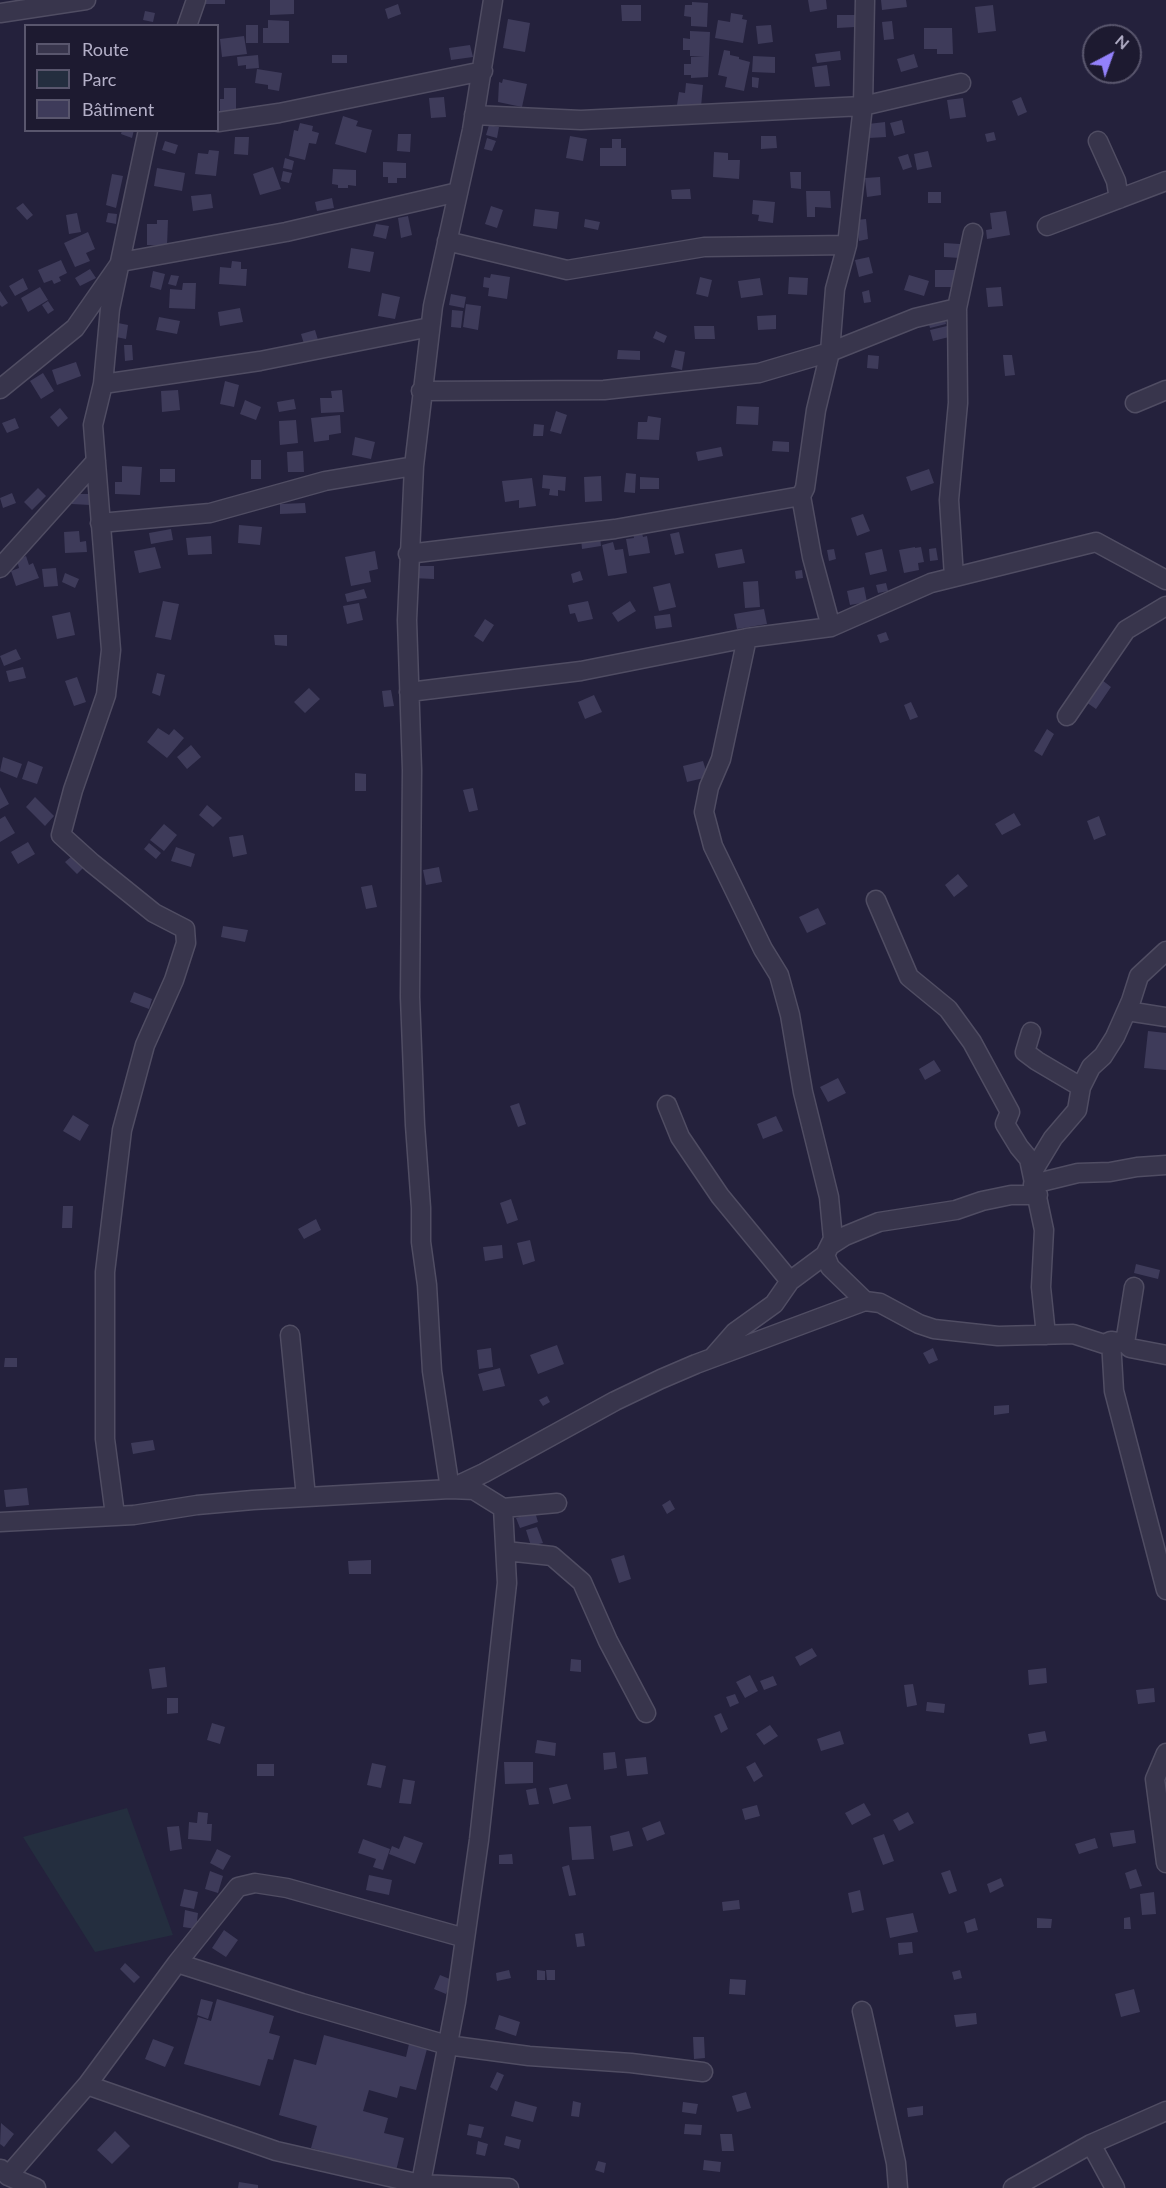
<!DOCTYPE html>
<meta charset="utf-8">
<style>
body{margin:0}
#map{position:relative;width:1166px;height:2188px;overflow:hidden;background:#24213c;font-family:Lato,sans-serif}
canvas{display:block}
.legend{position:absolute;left:24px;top:24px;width:195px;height:108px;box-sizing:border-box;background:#1d1a30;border:2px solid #59566d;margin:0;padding:8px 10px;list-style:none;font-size:18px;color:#b4b0c8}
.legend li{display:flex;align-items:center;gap:12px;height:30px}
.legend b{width:30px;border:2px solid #59566d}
.north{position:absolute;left:1082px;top:24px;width:60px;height:60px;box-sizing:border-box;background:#1d1a30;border:2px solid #59566d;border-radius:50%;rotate:41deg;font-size:16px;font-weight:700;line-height:24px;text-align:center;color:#b4b0c8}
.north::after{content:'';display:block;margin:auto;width:21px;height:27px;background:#9381fb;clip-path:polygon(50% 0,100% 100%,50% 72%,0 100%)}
</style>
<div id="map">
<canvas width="1166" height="2188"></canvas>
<ul class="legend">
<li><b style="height:8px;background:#38354c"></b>Route</li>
<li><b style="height:16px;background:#242e3f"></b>Parc</li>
<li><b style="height:16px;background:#3e3b5a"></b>Bâtiment</li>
</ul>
<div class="north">N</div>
</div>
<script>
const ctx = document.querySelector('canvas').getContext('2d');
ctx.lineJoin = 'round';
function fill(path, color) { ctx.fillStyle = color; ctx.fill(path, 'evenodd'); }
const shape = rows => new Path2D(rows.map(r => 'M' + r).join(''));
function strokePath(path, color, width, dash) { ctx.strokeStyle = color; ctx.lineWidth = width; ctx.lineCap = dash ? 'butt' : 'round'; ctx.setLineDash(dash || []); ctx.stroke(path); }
const green = shape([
 [127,1808,173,1935,95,1952,23,1837]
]);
const building = shape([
 [204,0,225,0,225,4,205,4],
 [270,0,294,0,294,14,270,15],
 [808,0,826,0,827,9,810,12],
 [881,0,906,0,907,7,882,10],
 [692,2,708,3,707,27,691,26,691,17,684,16,685,5,692,5],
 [398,4,401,14,388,19,385,9],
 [621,5,641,5,641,21,622,21],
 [993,5,996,31,978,33,975,7],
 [145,11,155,13,153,22,143,20],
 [731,13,743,15,742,19,747,20,743,43,715,38,718,20,730,22],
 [837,15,855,15,855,27,837,28],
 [508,19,530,23,525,52,503,48],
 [268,20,289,21,289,43,263,43,263,28,268,28],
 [892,21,894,39,884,40,882,22],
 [246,25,258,25,258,43,246,43],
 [771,25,773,42,758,44,756,26],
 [924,28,952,28,953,54,937,54,937,49,924,49],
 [690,31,710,32,708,77,691,78,691,75,684,75,684,64,691,64,691,57,704,57,690,56,690,50,683,50,683,38,690,39],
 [244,36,247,54,222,57,220,39],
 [470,45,473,57,451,60,449,48],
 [724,50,730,51,730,55,739,57,739,59,750,62,744,91,725,87,727,77,718,75],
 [840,51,841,60,817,63,815,54],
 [914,54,918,67,901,72,897,59],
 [258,55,259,68,246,69,246,65,238,66,237,57],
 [332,55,347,55,347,63,332,63],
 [753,56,775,57,775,73,752,72],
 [827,65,830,86,815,87,812,67],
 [257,69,282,73,279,91,268,89,268,85,255,83],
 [752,77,759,78,758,88,752,87],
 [503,79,527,84,522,107,498,102,499,82,502,83],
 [686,83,703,85,701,107,677,105,679,92,685,93],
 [224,88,236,88,236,115,220,115,220,99,224,99],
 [444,97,446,117,431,118,429,98],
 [1021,97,1027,112,1018,116,1012,101],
 [963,98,966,117,950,119,947,100],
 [343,116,358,121,356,126,372,130,366,153,335,144],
 [902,120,905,133,894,136,890,123],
 [885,122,886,137,869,138,868,124],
 [300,123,313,126,312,131,319,133,316,144,309,143,305,160,289,156,294,130,298,131],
 [489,125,499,127,497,138,486,135],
 [122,130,134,130,132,138,121,134],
 [994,132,996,140,987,142,985,134],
 [398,134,411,134,410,152,397,151],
 [570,136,587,139,583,161,566,158],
 [761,136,776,136,777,148,761,149],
 [235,137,249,137,248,155,234,154],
 [487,138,496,141,492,151,484,149],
 [612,139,621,139,621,148,626,148,626,166,600,166,600,148,612,148],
 [165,141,178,145,175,154,162,150],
 [209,150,219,151,216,176,195,174,198,153,208,154],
 [928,151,932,167,917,170,914,154],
 [714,152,728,153,728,160,740,160,739,179,713,177],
 [908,154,912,167,903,170,898,157],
 [285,158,294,161,292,170,283,168],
 [383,162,406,163,406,178,397,178,397,183,388,183,388,177,383,177],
 [273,167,281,189,260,195,253,174],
 [157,168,185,173,182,191,154,186],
 [333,169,356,170,356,186,348,185,348,188,338,188,338,185,332,184],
 [283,171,292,173,289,183,281,181],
 [790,172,801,172,801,189,791,188],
 [112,174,123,176,116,208,106,205],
 [880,177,881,195,867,197,865,178],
 [690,189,691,199,672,199,671,190],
 [806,191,830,191,831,208,815,207,815,217,807,217],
 [928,192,941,192,941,203,928,203],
 [211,194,213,208,193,211,191,196],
 [332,198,334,208,317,211,315,202],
 [753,200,775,202,773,223,758,221,759,215,752,214],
 [23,203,33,215,27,220,16,208],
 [491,206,503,210,497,228,485,224],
 [535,209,559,212,557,229,533,226],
 [1006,211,1010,235,987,239,986,230,992,229,990,213],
 [77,213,81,232,69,234,66,215],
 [108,213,117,214,116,224,106,222],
 [408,216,412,235,401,238,398,218],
 [585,219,600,222,598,230,584,227],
 [866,219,868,239,859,241,856,220],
 [157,220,168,220,167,246,147,245,147,224,157,224],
 [376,224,389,226,386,239,373,236],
 [88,232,95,249,86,253,90,261,75,267,64,243],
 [944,243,960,244,960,258,944,257],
 [351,248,374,252,370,272,348,268],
 [869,257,873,273,859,277,855,260],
 [61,260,67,273,59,277,61,281,54,284,52,280,44,283,38,270],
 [232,261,241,262,241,269,247,269,246,286,219,284,220,267,231,268],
 [90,269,96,278,80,286,75,278],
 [935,270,955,270,955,287,935,287],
 [153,271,165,274,161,290,150,287],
 [491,274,510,277,507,299,488,296,489,288,483,287,484,277,490,278],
 [171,275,179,276,176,286,168,284],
 [909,275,929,281,924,296,904,290],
 [700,277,712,280,708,297,696,294],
 [789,277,808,278,807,295,788,294],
 [23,278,28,289,15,296,9,286],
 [760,278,763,295,741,298,738,281],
 [183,283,196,283,195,309,169,308,170,289,182,290],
 [40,287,48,300,28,312,21,298],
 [1001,287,1003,306,988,307,986,288],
 [869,290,871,302,864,303,862,292],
 [0,291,8,303,2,307,0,305],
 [382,293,400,297,395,319,378,316],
 [451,294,466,297,464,308,449,305],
 [48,301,54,310,48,314,42,305],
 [466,304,481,306,478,330,463,327],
 [240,308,243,322,220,326,218,312],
 [452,310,463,311,461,328,451,327],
 [776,315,776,329,758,330,757,316],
 [159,317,180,321,177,334,156,330],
 [945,318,946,324,930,328,928,321],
 [118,323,128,325,126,339,116,337],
 [694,326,714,326,715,339,695,339],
 [947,326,949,337,933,341,930,330],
 [315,330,318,340,304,344,301,334],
 [656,331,667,336,664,343,653,338],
 [124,345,132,345,133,360,125,361],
 [618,350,640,351,640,360,617,359],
 [675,350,685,352,682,370,671,367],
 [868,355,879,356,878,369,867,368],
 [1003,355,1012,355,1015,375,1005,376],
 [76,362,81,376,57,385,52,370],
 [43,373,54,391,41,399,30,381],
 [225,381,239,385,234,407,220,404],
 [178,390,180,410,162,412,161,391],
 [342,390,344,412,321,413,320,398,332,398,331,391],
 [294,399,296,409,279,412,277,402],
 [245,400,261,407,256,420,240,414],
 [737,406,759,407,758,425,736,424],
 [60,408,68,418,58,427,50,417],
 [556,411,567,415,561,434,550,431],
 [340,415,341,433,329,435,329,440,314,442,311,418],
 [648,416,661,418,659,440,637,439,638,422,647,422],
 [15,418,19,428,7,433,2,423],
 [296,420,298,443,280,445,279,421],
 [534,424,544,425,543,436,533,436],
 [355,437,375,442,371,459,352,455],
 [773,441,789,442,789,452,772,451],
 [721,447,723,456,698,461,696,452],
 [303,451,304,472,288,472,287,452],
 [251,460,261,460,261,479,251,479],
 [122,466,142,467,140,495,115,494,115,482,122,482],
 [160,469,175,469,175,482,160,482],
 [929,469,934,483,911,491,906,477],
 [626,473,636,474,635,493,624,492],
 [543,475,566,477,565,491,558,490,558,496,549,495,550,489,542,488],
 [601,476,602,501,585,502,584,477],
 [640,477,659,478,659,489,640,489],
 [532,478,536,506,519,508,519,500,505,502,502,481],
 [38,488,46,496,32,510,24,502],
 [12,493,16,503,3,508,0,498],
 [72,494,90,494,90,505,72,504],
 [305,503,306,513,280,514,280,504],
 [863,514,870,531,857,536,851,518],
 [239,525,262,527,260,545,238,543],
 [171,529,173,540,151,544,149,533],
 [79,531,80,542,86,541,87,552,65,553,64,532],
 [679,532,684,553,675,555,670,534],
 [642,533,643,537,647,536,650,553,629,556,626,539,634,538,633,534],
 [211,536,212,554,188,555,186,538],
 [600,536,601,546,582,549,581,538],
 [613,542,615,550,623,549,627,573,608,576,602,545],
 [155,547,161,568,139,573,134,551],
 [915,547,915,548,921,547,924,562,918,563,919,570,904,573,899,550],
 [936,548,938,560,930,561,929,549],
 [742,549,745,563,718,568,715,554],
 [834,549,836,559,829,561,827,550],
 [882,549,887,571,870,575,865,553],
 [375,551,378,569,369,571,371,582,351,586,345,557],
 [26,556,29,565,33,563,39,578,16,586,11,571,19,568,17,560],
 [412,566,434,566,434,579,412,578],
 [56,568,58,586,44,587,42,569],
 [802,570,803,578,796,579,795,571],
 [580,571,583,580,573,583,571,574],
 [65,573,79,579,75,588,62,582],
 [758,581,760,607,745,608,743,582],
 [670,583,676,607,659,611,653,587],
 [886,583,888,591,878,593,876,585],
 [864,587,867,602,850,605,847,591],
 [364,589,367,598,347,602,345,594],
 [163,601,179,604,171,640,155,637],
 [588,601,593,619,578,622,575,613,570,614,568,605],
 [630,601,636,611,618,622,612,613],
 [359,603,363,620,347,624,343,606],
 [764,609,767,624,737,629,734,614],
 [70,612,75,635,57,639,52,616],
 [670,614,672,627,656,629,654,616],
 [485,619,494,625,483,642,474,636],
 [886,632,889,640,880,643,877,635],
 [274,635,287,635,287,646,275,645],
 [16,649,21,659,4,666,0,656],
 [23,667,26,678,9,682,6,671],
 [157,673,165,675,160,696,152,693],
 [77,677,86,702,74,706,65,681],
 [1102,680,1111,687,1096,709,1086,702],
 [309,688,320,699,305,713,294,702],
 [391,690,394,706,384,707,382,691],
 [594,695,602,712,585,719,578,702],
 [911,702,918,717,910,720,904,705],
 [158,728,169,735,174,729,184,738,167,758,147,742],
 [1047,729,1054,734,1042,756,1034,751],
 [191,745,201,757,187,769,177,757],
 [3,757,22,764,17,778,0,771],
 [28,761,43,767,37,784,22,779],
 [703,761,708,777,687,782,683,766],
 [355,773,366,774,366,791,355,791],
 [0,787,9,804,0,809],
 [473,788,478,810,469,812,463,790],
 [35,797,54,816,45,826,26,807],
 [207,805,222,818,213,827,199,815],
 [1014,813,1021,825,1002,835,995,824],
 [5,816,15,833,0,842,0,819],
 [1099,816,1106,835,1094,840,1087,821],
 [164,824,177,835,164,851,150,840],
 [243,835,247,854,233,857,229,837],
 [28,842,35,854,18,864,11,852],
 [149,843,161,853,156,859,144,849],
 [176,847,195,854,191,867,171,861],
 [72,856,83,868,77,874,65,862],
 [439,867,442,882,426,885,423,870],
 [958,874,968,886,954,897,945,885],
 [372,885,377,907,366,909,361,887],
 [818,908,826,924,807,933,799,917],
 [223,926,248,930,245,942,221,937],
 [134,992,152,999,149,1009,130,1002],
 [1148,1031,1166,1033,1166,1070,1144,1068],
 [934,1060,941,1071,925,1080,919,1069],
 [838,1078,846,1093,828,1102,820,1087],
 [519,1103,526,1124,518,1127,510,1106],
 [73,1115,89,1125,80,1141,63,1131],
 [776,1116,783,1131,763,1139,757,1124],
 [511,1199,518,1220,507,1224,500,1203],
 [63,1206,73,1206,72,1228,62,1228],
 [316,1219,321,1230,304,1239,298,1229],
 [530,1240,535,1261,523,1265,517,1243],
 [502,1245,503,1258,485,1261,483,1247],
 [1136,1264,1160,1270,1158,1279,1134,1273],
 [557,1345,564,1364,538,1374,530,1355],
 [491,1348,493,1367,479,1369,477,1350],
 [933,1348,938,1360,929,1364,923,1353],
 [5,1358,17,1358,17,1367,4,1367],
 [500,1368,505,1386,483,1391,478,1374],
 [547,1396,550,1402,543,1406,539,1400],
 [1009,1405,1009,1413,994,1415,994,1406],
 [153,1440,155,1450,133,1454,131,1443],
 [27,1488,29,1505,6,1507,4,1490],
 [670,1500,675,1509,667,1514,662,1505],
 [535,1512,538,1522,520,1528,516,1518],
 [537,1527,543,1543,531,1546,526,1530],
 [624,1555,631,1579,619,1583,611,1559],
 [371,1560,371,1574,349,1574,348,1561],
 [812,1648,817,1656,800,1666,795,1657],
 [571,1659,581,1660,581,1672,570,1671],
 [165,1667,167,1687,152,1689,149,1669],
 [1046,1668,1047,1683,1029,1685,1028,1670],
 [750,1675,758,1691,745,1698,736,1682],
 [773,1676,777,1685,764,1690,760,1681],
 [913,1684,917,1705,907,1707,904,1685],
 [1154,1688,1155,1702,1138,1704,1136,1690],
 [735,1694,739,1703,730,1707,726,1697],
 [167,1698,178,1698,178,1713,167,1714],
 [927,1702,945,1704,944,1713,926,1711],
 [721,1713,728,1729,721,1733,714,1716],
 [212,1723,225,1727,220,1744,207,1740],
 [770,1725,778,1736,764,1745,756,1734],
 [840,1731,844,1744,821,1751,817,1739],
 [1045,1731,1047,1741,1030,1744,1028,1734],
 [537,1740,556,1743,555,1756,535,1753],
 [615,1752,617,1768,604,1770,603,1753],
 [646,1757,648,1774,627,1776,625,1759],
 [504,1762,533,1762,533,1783,505,1784],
 [755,1762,763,1776,754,1782,746,1767],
 [372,1763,386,1766,381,1788,367,1785],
 [257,1764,274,1764,274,1776,257,1776],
 [403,1779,415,1781,411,1804,399,1803],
 [567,1784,571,1799,553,1804,549,1788],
 [536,1788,539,1804,529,1805,526,1790],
 [864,1803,871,1815,852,1825,845,1813],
 [757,1805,760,1816,745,1820,742,1809],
 [198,1812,208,1813,207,1824,212,1824,211,1841,188,1839,189,1822,197,1823],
 [908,1812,914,1823,899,1831,893,1820],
 [660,1821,665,1834,647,1841,642,1828],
 [179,1826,182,1849,170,1851,167,1827],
 [591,1826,594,1859,572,1860,569,1827],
 [1134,1830,1136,1843,1113,1847,1110,1833],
 [629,1831,633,1846,613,1851,610,1836],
 [884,1834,894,1861,883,1865,873,1838],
 [404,1836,423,1843,415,1864,389,1854,392,1846,399,1849],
 [1095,1838,1098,1848,1079,1854,1075,1844],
 [363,1839,390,1849,383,1870,373,1867,376,1859,358,1853],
 [217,1849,231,1856,223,1870,210,1863],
 [512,1854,513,1864,499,1864,499,1855],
 [569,1865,576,1895,569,1896,562,1867],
 [1136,1869,1142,1886,1130,1889,1125,1873],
 [950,1870,957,1891,949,1894,941,1873],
 [210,1871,223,1876,218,1893,205,1889],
 [369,1875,392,1880,389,1895,366,1890],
 [1001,1878,1004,1886,990,1893,987,1884],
 [184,1889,198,1892,194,1909,180,1906],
 [860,1890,864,1910,852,1913,848,1893],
 [1154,1892,1156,1914,1142,1915,1140,1894],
 [739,1900,740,1909,723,1911,722,1902],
 [185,1910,198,1913,196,1929,183,1927],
 [913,1913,918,1932,890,1938,886,1918],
 [1130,1917,1131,1929,1124,1929,1124,1918],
 [975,1918,978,1930,967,1933,964,1922],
 [1037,1918,1052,1919,1051,1928,1037,1928],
 [224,1930,238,1940,226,1957,212,1948],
 [583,1933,585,1946,577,1947,575,1934],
 [912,1942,913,1953,899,1955,898,1943],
 [125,1963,140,1977,134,1983,120,1969],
 [509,1970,511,1978,497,1981,496,1973],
 [537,1970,545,1971,545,1980,537,1980],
 [546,1970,555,1970,555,1980,547,1980],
 [960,1970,962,1978,954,1980,952,1972],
 [440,1975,452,1980,446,1994,434,1989],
 [730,1979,746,1980,745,1995,729,1994],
 [1134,1989,1140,2012,1121,2017,1115,1994],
 [201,1999,213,2002,208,2019,197,2015],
 [217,1999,274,2016,269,2033,280,2036,273,2060,268,2059,260,2086,184,2064,198,2017,211,2021],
 [976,2013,977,2024,956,2027,954,2015],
 [499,2015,520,2022,516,2036,495,2029],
 [324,2035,406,2057,409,2044,427,2049,416,2090,400,2086,397,2098,369,2090,363,2111,388,2118,384,2133,404,2138,396,2171,311,2148,317,2126,279,2115,294,2059,316,2065],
 [693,2037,704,2037,705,2058,694,2059],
 [153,2039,174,2047,165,2067,145,2059],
 [497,2072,504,2075,497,2091,490,2087],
 [746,2092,751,2108,737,2112,732,2096],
 [515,2101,537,2107,533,2122,511,2116],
 [573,2101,581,2103,579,2117,571,2116],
 [683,2102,698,2104,696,2114,682,2112],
 [923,2106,923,2115,908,2117,907,2108],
 [1,2123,14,2134,4,2147,0,2144],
 [469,2124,484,2127,481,2138,467,2135],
 [685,2124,702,2125,701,2135,684,2134],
 [115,2131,130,2146,112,2164,97,2150],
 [720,2134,732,2134,734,2151,722,2151],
 [506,2136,521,2140,519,2149,504,2145],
 [478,2141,488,2144,485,2156,476,2154],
 [704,2160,721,2162,720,2172,703,2170],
 [598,2161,606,2163,604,2173,595,2170],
 [239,2182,258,2185,258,2188,238,2188]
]);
const minor = shape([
 [493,0,472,130,433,306,414,466,407,620,412,770,410,997,415,1125,421,1208,421,1242,427,1285,432,1371,450,1489,474,1490,503,1508,557,1503],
 [0,13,86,0],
 [187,26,196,0],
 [474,115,581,120,863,106,961,83],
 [218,122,279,113,483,71],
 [1098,141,1116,181,1119,199],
 [1047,226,1166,181],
 [447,241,567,270,704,247,847,245],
 [103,384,260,361,430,327],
 [0,389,75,328,121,262,286,232,458,192],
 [421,391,604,390,759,373,830,352,915,318,957,308],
 [1135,403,1166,390],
 [100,523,210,513,325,481,414,466],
 [408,554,615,529,801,496],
 [0,568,96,461],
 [954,577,949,500,958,403,957,308,973,233],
 [831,627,812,557,801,496,805,488,816,410,830,352,835,289,847,245,863,106,865,0],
 [409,692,581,671,747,638,831,627,931,583,1096,542,1166,580],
 [1067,716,1126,630,1166,606],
 [876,900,909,977,948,1009,972,1042,1010,1112,1005,1124,1019,1147,1029,1159,1044,1230,1041,1287,1046,1335],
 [1127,1011,1166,1017],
 [1031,1032,1025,1052,1037,1061,1081,1087],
 [667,1105,680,1137,720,1196,790,1281],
 [1033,1171,1053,1138,1077,1110,1081,1087,1091,1067,1103,1056,1115,1037,1131,1001,1139,976,1166,951],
 [1033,1184,1078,1173,1110,1172,1137,1167,1166,1165],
 [831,1245,845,1236,879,1222,956,1210,982,1201,1011,1195,1038,1195],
 [825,1255,830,1267,865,1301],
 [290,1335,306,1497],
 [1111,1341,1114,1391,1166,1590],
 [1125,1343,1134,1287],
 [714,1356,735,1332,774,1304,790,1281,825,1255,833,1239,829,1197,803,1092,790,1015,779,975,763,949,713,846,704,812,709,787,721,759,747,638],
 [115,1515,105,1439,105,1272,122,1130,145,1045,174,980,186,943,185,929,154,913,92,863,61,835,73,790,106,695,111,650,93,425,103,384,110,309,148,130],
 [0,1522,134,1515,197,1505,253,1500,450,1489,484,1473,615,1401,661,1379,696,1364,865,1301,880,1303,919,1324,934,1329,998,1336,1073,1334,1104,1344,1111,1341,1125,1343,1130,1348,1166,1355],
 [506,1551,552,1556,582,1582,608,1641,646,1713],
 [1166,1753,1155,1779,1166,1863],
 [177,1963,302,2003,447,2045,529,2056,631,2063,703,2072],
 [862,2011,896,2163,898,2188],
 [87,2085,276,2151,420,2184,509,2188],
 [1091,2144,1115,2188],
 [1,2169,8,2176,36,2188],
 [8,2176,87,2085,177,1963,238,1887,255,1883,287,1888,465,1938],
 [420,2188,456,2002,479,1840,507,1583,503,1508],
 [1013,2188,1091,2144,1166,2111]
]);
fill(green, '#242e3f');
fill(building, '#3e3b5a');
strokePath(minor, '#504d63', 21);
strokePath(minor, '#38354c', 18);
</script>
